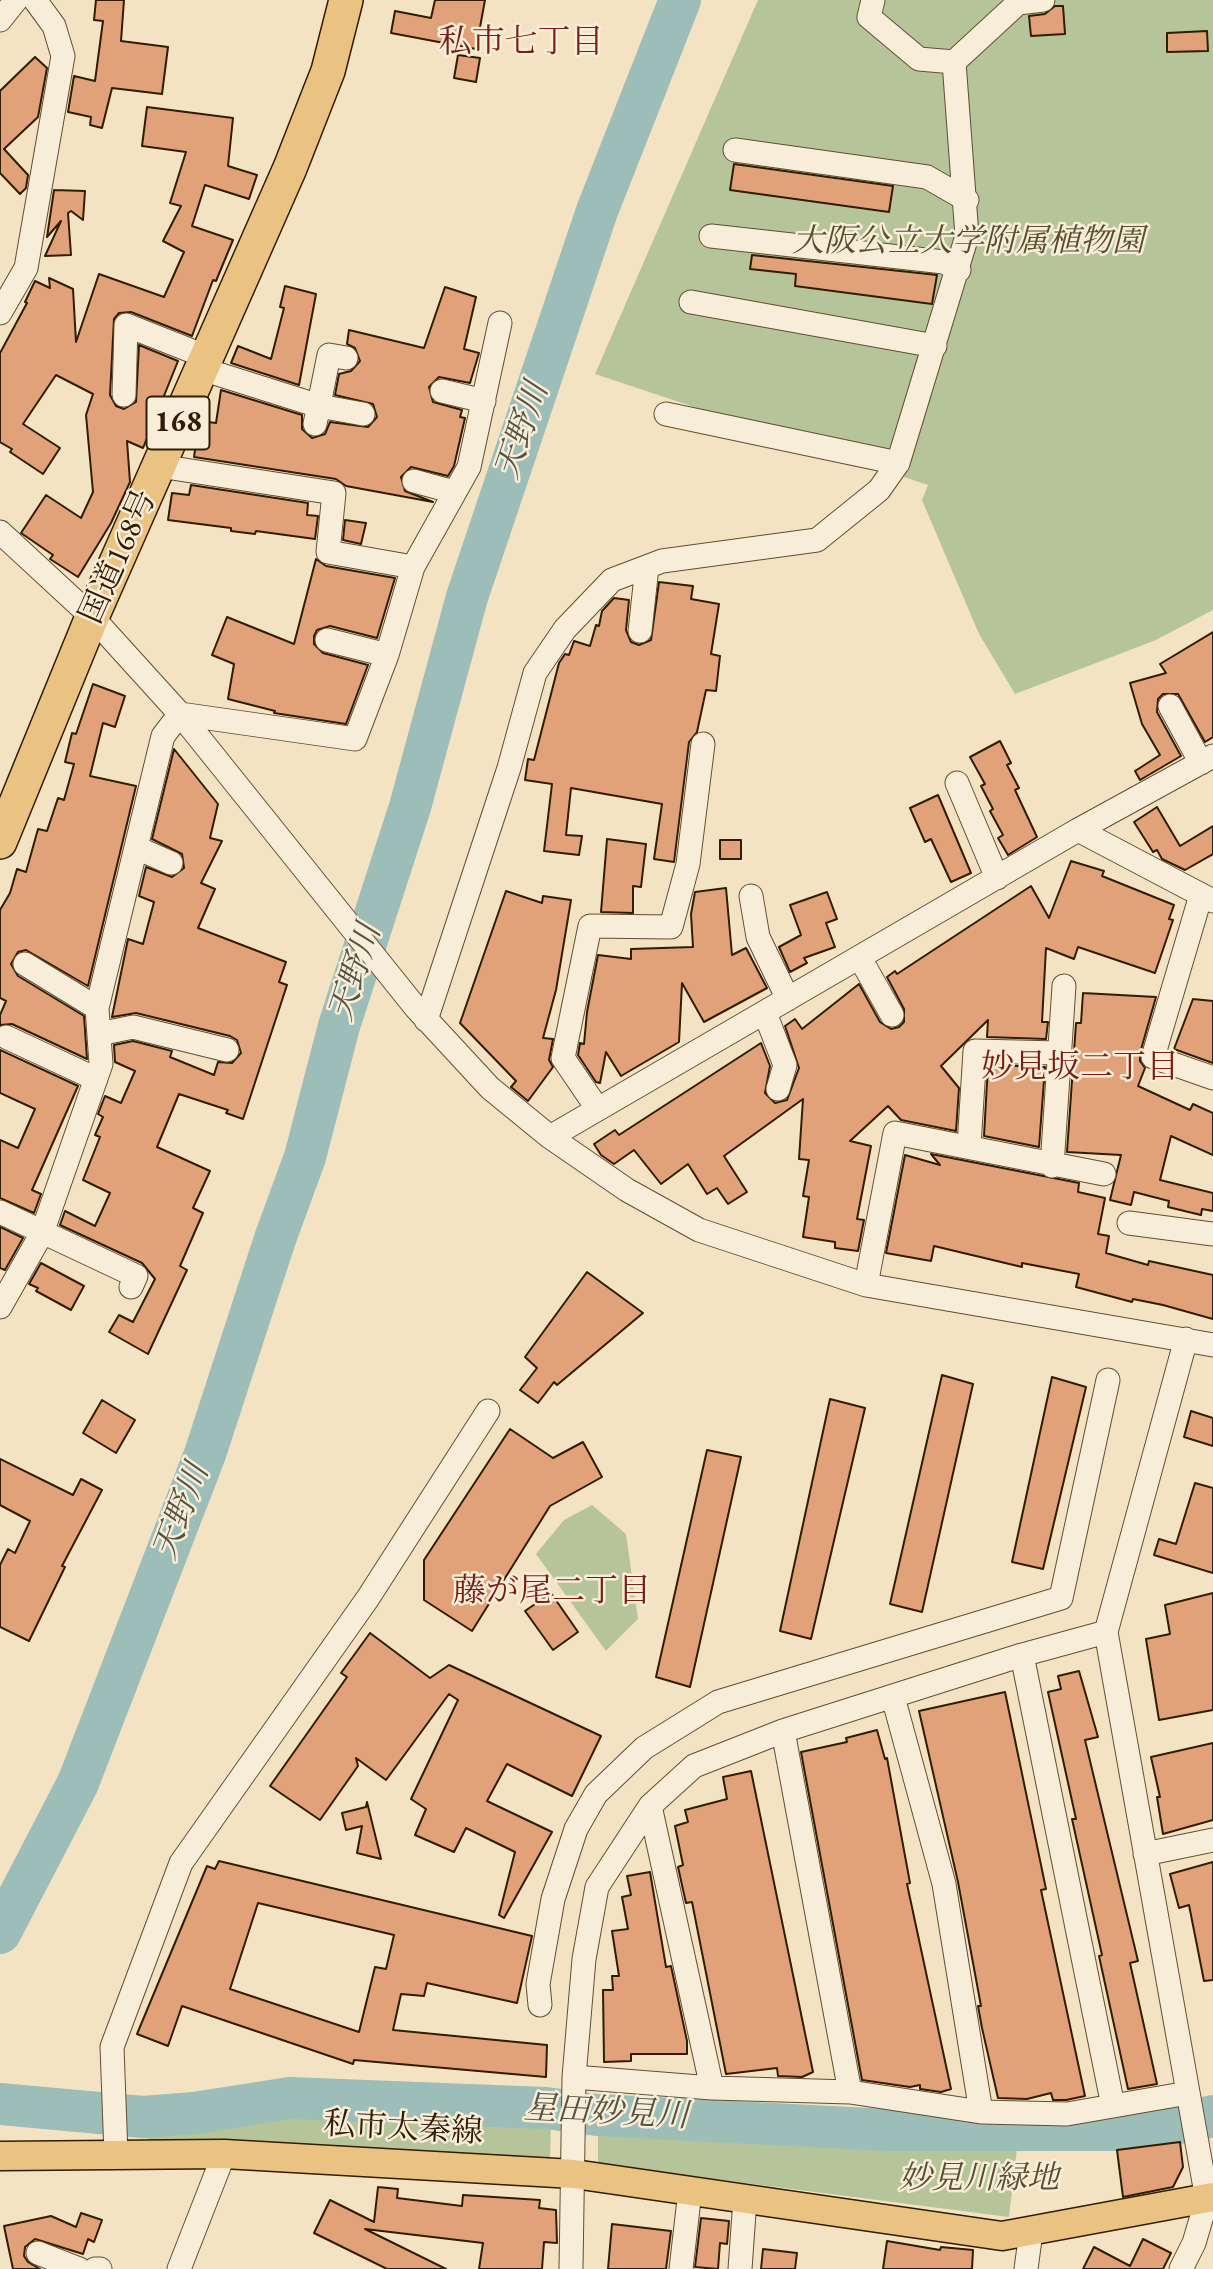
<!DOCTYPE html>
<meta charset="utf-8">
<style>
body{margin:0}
canvas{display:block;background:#f3e3c3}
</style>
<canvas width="1213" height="2269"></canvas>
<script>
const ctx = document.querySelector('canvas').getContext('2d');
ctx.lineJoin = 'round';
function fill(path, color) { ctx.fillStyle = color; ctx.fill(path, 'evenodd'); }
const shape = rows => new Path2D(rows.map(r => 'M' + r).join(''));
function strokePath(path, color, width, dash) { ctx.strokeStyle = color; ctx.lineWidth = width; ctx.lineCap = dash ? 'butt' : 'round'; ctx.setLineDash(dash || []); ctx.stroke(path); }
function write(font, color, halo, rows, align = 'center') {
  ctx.font = font + ' "EB Garamond","Noto Serif JP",serif'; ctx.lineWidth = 5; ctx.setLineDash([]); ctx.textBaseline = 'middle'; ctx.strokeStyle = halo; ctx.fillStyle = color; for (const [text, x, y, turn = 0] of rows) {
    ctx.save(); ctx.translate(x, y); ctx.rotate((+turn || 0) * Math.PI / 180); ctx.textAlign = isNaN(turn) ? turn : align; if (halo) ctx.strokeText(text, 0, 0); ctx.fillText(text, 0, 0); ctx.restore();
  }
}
const green = shape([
 [758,0,1213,0,1213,610,1156,640,1015,694,979,634,922,500,928,485,595,374],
 [592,1505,626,1534,638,1619,606,1651,536,1554,564,1520],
 [284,2105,551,2122,550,2160,156,2141,133,2134,131,2125],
 [598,2119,1017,2148,1009,2217,598,2164]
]);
const river = shape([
 [0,1933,78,1783,205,1454,275,1239,305,1157,339,1026,410,807,467,597,597,211,680,0],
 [0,2104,143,2117,194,2113,290,2098,546,2108,597,2115,888,2130,1144,2130,1213,2116]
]);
const building = shape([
 [96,0,124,0,121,41,168,47,162,94,112,88,102,128,90,125,91,117,68,112,74,76,95,81,103,21,94,20,96,0],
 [435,0,485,0,476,49,391,33,395,11,431,18,435,0],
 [1055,6,1063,6,1065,34,1031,36,1029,16,1045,14,1055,6],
 [1207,31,1208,51,1167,52,1167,33,1207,31],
 [458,55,480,58,476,82,454,78,458,55],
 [35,57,47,68,38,117,4,149,28,175,26,188,20,194,0,173,0,91,35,57],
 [147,107,233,118,228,166,257,175,249,199,205,185,192,226,233,240,216,281,213,280,192,336,131,312,119,313,114,319,110,395,116,406,124,409,136,402,139,345,178,361,143,448,127,441,130,482,111,523,78,577,50,559,53,555,21,533,46,495,81,518,93,492,86,415,93,394,56,375,23,424,60,448,43,474,10,452,12,449,0,442,0,353,27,303,25,302,35,281,50,288,49,278,73,289,76,342,99,274,164,297,184,252,163,241,181,206,170,203,186,152,142,146,147,107],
 [734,164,893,186,889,212,730,190,734,164],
 [54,190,85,191,83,220,71,211,68,213,71,255,45,256,61,221,47,237,54,190],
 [752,255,937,275,933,298,932,304,795,286,796,274,750,269,752,255],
 [285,286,316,294,299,385,231,363,238,346,271,359,284,308,280,307,285,286],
 [445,287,476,297,464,349,479,353,470,383,439,377,429,387,433,402,462,410,460,417,465,418,454,466,448,476,411,467,401,477,405,491,433,502,346,486,336,479,194,457,196,443,206,444,208,422,216,423,221,390,302,415,302,429,312,438,325,434,330,422,368,427,377,417,373,404,335,395,339,374,351,371,360,361,355,348,347,344,349,330,424,348,445,287],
 [191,485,308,503,307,515,318,516,315,539,256,531,255,534,231,531,231,528,168,520,172,493,189,495,191,485],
 [345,520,366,523,361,544,343,540,345,520],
 [316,559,326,566,395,578,377,638,330,626,317,630,314,636,314,644,323,653,368,665,346,724,274,713,275,711,228,699,234,664,212,655,227,617,294,644,316,559],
 [659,582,693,586,691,599,719,604,711,654,720,656,716,691,706,690,697,732,689,742,674,862,654,859,662,804,571,788,566,835,582,836,579,855,544,851,552,784,525,780,528,759,534,760,559,663,565,654,569,655,574,641,590,646,596,625,599,626,602,611,614,598,629,600,626,630,631,642,639,645,651,640,659,582],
 [1213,632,1213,737,1205,742,1178,694,1163,694,1158,699,1157,712,1181,756,1140,780,1135,771,1160,755,1142,724,1130,683,1166,673,1160,664,1213,632],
 [93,684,125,696,115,727,103,723,90,776,136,786,88,986,26,950,18,952,11,964,18,976,84,1016,87,1059,12,1024,0,1025,0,1015,6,1001,0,998,0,910,10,893,17,869,26,872,38,829,47,831,58,798,64,800,74,764,65,762,72,733,76,734,93,684],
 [1000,741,1011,763,1007,765,1019,788,1015,790,1037,837,1008,855,998,838,1003,835,990,811,993,809,981,786,985,784,970,757,1000,741],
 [174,749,218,804,210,838,222,841,201,883,215,889,198,928,286,962,279,982,287,985,243,1119,226,1113,228,1110,179,1094,157,1147,210,1171,193,1208,203,1213,180,1266,187,1270,148,1354,109,1332,119,1315,133,1322,155,1279,142,1263,60,1225,65,1211,95,1226,110,1193,83,1180,100,1137,95,1135,103,1117,98,1114,105,1096,121,1103,135,1071,115,1062,114,1045,133,1041,172,1051,170,1057,214,1075,218,1062,232,1063,241,1053,237,1040,230,1036,136,1013,112,1017,128,939,143,944,154,902,139,896,146,867,172,877,184,868,182,854,152,839,174,749],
 [938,795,971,873,951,882,931,839,925,842,910,808,938,795],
 [1157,807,1180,846,1213,826,1213,854,1185,870,1162,859,1157,850,1153,852,1134,822,1157,807],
 [607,839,646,844,641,887,633,886,633,913,601,912,607,839],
 [720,840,741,840,741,859,720,859,720,840],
 [1071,861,1104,871,1102,876,1174,905,1169,919,1173,920,1155,973,1078,947,1074,959,1046,948,1042,1022,1048,1022,1046,1039,987,1037,988,1020,941,1066,959,1088,956,1131,901,1120,888,1106,850,1141,871,1146,857,1219,864,1220,858,1251,835,1248,835,1242,803,1237,809,1197,803,1196,809,1160,799,1159,803,1099,724,1156,747,1192,728,1204,717,1188,707,1194,688,1164,661,1184,634,1150,614,1164,601,1155,594,1144,615,1130,619,1135,761,1043,770,1066,765,1093,775,1103,787,1100,799,1068,785,1026,795,1019,802,1029,859,984,880,1022,891,1029,899,1027,904,1022,904,1009,887,977,895,971,897,974,1031,886,1049,918,1071,861],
 [726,888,732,955,746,948,767,988,704,1022,682,983,679,1042,621,1076,606,1052,600,1083,596,1082,578,1055,580,1043,584,1044,587,1012,598,955,631,959,631,949,693,947,691,914,695,892,726,888],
 [506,891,542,903,543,896,571,900,556,990,543,1038,553,1039,549,1060,553,1067,528,1101,511,1087,516,1081,460,1023,506,891],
 [827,892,837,919,826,923,835,947,804,958,807,963,790,972,779,947,801,935,790,905,827,892],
 [1083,993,1156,997,1140,1053,1140,1061,1145,1068,1138,1086,1190,1110,1193,1104,1213,1113,1213,1155,1171,1136,1160,1180,1213,1193,1213,1211,1202,1209,1201,1215,1168,1207,1169,1201,1134,1192,1131,1205,1110,1200,1121,1155,1067,1152,1076,1023,1081,1023,1083,993],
 [1193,999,1213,1001,1213,1063,1174,1049,1193,999],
 [0,1050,78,1086,32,1190,41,1194,34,1213,0,1198,0,1140,18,1148,35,1109,0,1093,0,1050],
 [988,1065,1045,1067,1039,1147,984,1136,988,1065],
 [931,1154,1079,1183,1078,1192,1105,1198,1098,1234,1109,1236,1106,1253,1148,1265,1149,1261,1213,1275,1213,1319,1163,1305,1133,1299,1132,1302,1076,1287,1079,1274,1022,1263,1022,1267,934,1246,931,1261,886,1253,905,1155,940,1165,931,1154],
 [0,1227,23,1238,5,1270,0,1268,0,1227],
 [41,1263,84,1286,71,1310,36,1291,38,1288,29,1284,41,1263],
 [587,1272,643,1313,557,1385,554,1382,538,1403,520,1390,537,1368,525,1357,587,1272],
 [942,1375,973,1384,922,1612,890,1604,942,1375],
 [1052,1377,1086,1387,1043,1569,1012,1562,1052,1377],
 [830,1399,865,1408,811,1639,780,1631,830,1399],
 [102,1400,135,1420,116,1453,83,1433,102,1400],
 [1191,1411,1213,1418,1213,1446,1184,1437,1191,1411],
 [510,1429,553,1458,583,1442,602,1477,550,1506,472,1631,424,1600,424,1560,510,1429],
 [707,1450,741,1457,690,1687,656,1677,707,1450],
 [0,1459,73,1495,81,1479,102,1490,62,1566,65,1567,29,1641,0,1627,0,1565,8,1549,15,1553,30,1521,0,1505,0,1459],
 [1195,1483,1213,1488,1213,1573,1154,1555,1159,1539,1176,1544,1195,1483],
 [551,1593,578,1632,553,1650,525,1611,551,1593],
 [1213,1593,1213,1710,1159,1720,1146,1639,1170,1634,1165,1605,1213,1593],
 [370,1633,430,1678,449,1665,601,1736,572,1796,507,1764,487,1801,552,1832,504,1918,499,1915,515,1852,466,1828,454,1852,415,1835,426,1809,411,1799,458,1700,449,1694,386,1780,356,1758,358,1766,320,1820,270,1786,347,1677,341,1673,370,1633],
 [1079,1671,1098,1737,1085,1740,1138,1961,1130,1963,1157,2084,1128,2089,1099,1956,1102,1955,1072,1819,1076,1819,1048,1692,1061,1689,1058,1676,1079,1671],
 [1005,1692,1046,1889,1041,1890,1085,2096,1066,2100,1053,2100,1051,2093,1027,2099,998,2098,982,2028,978,2006,981,2006,958,1882,919,1711,1005,1692],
 [877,1730,885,1759,887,1758,910,1883,907,1884,951,2089,941,2092,920,2089,920,2085,910,2087,862,2080,801,1752,847,1742,846,1738,877,1730],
 [1213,1743,1213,1820,1163,1834,1157,1797,1160,1797,1151,1757,1213,1743],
 [751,1771,813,2072,802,2077,778,2076,777,2068,726,2074,692,1902,686,1903,678,1867,683,1865,675,1826,688,1822,685,1810,727,1799,723,1777,751,1771],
 [367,1802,381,1859,357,1853,362,1826,346,1830,342,1813,366,1807,367,1802],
 [219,1861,532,1936,517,2003,427,1983,424,1996,401,1994,393,2030,547,2045,546,2077,354,2060,353,2064,182,2006,168,2046,137,2034,207,1866,215,1869,219,1861],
 [258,1903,394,1935,386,1969,375,1967,359,2032,230,1989,258,1903],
 [1213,1862,1213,1980,1204,1981,1189,1905,1179,1908,1170,1874,1213,1862],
 [650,1872,666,1967,671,1966,687,2041,687,2054,631,2054,631,2061,604,2062,603,1990,613,1990,612,1976,619,1976,612,1931,628,1929,622,1897,631,1895,627,1876,650,1872],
 [1180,2142,1183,2167,1173,2187,1123,2197,1117,2150,1180,2142],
 [378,2187,398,2189,397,2198,462,2206,463,2195,540,2200,539,2208,556,2210,557,2243,544,2242,542,2269,479,2269,483,2243,365,2229,446,2269,387,2269,314,2233,330,2200,374,2222,378,2187],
 [81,2213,102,2220,94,2242,88,2239,83,2254,35,2239,25,2247,24,2256,28,2262,40,2269,13,2269,4,2226,51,2216,76,2227,81,2213],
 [701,2218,729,2221,727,2244,720,2243,718,2269,695,2267,701,2218],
 [612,2224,671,2231,666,2269,608,2269,612,2224],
 [1143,2239,1171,2253,1163,2269,1083,2269,1094,2247,1130,2266,1143,2239],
 [887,2241,940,2250,941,2247,973,2250,972,2269,883,2269,887,2241],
 [763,2249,797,2253,795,2269,761,2269,763,2249]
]);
const minor = shape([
 [873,0,869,17,919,59,954,62],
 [0,20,16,0],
 [735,150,927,177,967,200],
 [711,236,944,262,959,270],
 [691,302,935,346],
 [0,313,26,268,63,56,54,26,35,0],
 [202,369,319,406,363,414],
 [442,391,484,401],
 [124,395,126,325,207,357],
 [666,414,898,463],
 [315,424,329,355,346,358],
 [159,466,334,493,328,552,413,567],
 [414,481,454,492],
 [0,532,92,617,180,714,416,1008,490,1088,550,1137,627,1190,699,1230,866,1285,1213,1345],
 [640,631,647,567],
 [327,640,387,655],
 [1170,706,1201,763],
 [957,783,997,878],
 [1078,830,1213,901],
 [137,848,171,863],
 [1201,895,1153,1057,1213,1078],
 [751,896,758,937,788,999],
 [860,958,892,1015],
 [25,964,97,1008],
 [765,1013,785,1065,778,1089],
 [426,1020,509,768,535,673,565,629,612,580,662,561,817,540,879,490,898,463,967,236,954,62,1018,3,1043,0],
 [99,1034,133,1027,227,1050],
 [6,1037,96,1079],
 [597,1108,563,1058,590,926,671,927,688,864,703,744],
 [550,1137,1078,830,1213,756],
 [969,1146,975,1051,1059,1053],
 [1052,1166,1064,986],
 [0,1212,136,1276,131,1287],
 [1129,1223,1213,1234],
 [866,1285,895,1133,1104,1174],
 [0,1307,42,1233,101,1064,97,1008,163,736,180,714,355,739,387,655,413,567,469,467,500,323],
 [1022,1655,1113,2106],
 [893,1697,944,1884,981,2112],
 [783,1731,850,2092],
 [650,1806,712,2088],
 [1145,1854,1213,1840],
 [540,2005,538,1984,553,1899,576,1829,596,1794,644,1748,718,1702,1061,1598,1108,1380],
 [574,2077,712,2088,850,2092,981,2112,1067,2114,1188,2093],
 [116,2155,112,2047,181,1863,368,1598,488,1411],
 [38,2253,79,2269],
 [95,2269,100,2269],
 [179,2269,224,2154],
 [571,2269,574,2077,584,1959,597,1887,650,1806,694,1766,783,1731,1022,1655,1106,1632],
 [681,2269,690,2191],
 [740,2269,745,2199],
 [1026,2269,1031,2232],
 [1181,2269,1194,2243,1207,2199,1106,1632,1186,1339]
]);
const major = shape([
 [0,2156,224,2154,574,2174,1002,2236,1213,2197]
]);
const highway = shape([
 [0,842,92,617,290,168,328,71,346,0]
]);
const shields = [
 [178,423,63]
];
const shieldNames = [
 ["168",178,423]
];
const parkNames = [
 ["大阪公立大学附属植物園",968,242],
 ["妙見川緑地",979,2179]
];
const streetNames = [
 ["国道168号",119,557,-66],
 ["私市太秦線",403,2129,3]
];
const neighbourhoodNames = [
 ["私市七丁目",521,43],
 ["妙見坂二丁目",1080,1068],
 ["藤が尾二丁目",552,1592]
];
const waterNames = [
 ["天野川",523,431,-71],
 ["天野川",356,973,-72],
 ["天野川",182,1512,-69],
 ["星田妙見川",606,2113,3]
];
fill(green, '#b5c599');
strokePath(river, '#9cbdb8', 42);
fill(building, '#e2a279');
strokePath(building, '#311c01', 2);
strokePath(minor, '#624e32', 25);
strokePath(major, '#311c01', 31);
strokePath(highway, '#311c01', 36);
strokePath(minor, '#f7edd8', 23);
strokePath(major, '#eac282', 28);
strokePath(highway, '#eac282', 33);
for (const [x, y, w] of shields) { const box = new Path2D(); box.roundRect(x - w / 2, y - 26.5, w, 53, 5); ctx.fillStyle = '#f7edd8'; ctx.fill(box); strokePath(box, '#311c01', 2); }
write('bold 30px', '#311c01', null, shieldNames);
write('italic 32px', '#594f2f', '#f7edd8', parkNames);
write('32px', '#311c01', '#f7edd8', streetNames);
write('33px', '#7a1f14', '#f7edd8', neighbourhoodNames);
write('italic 33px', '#565441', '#f7edd8', waterNames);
</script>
